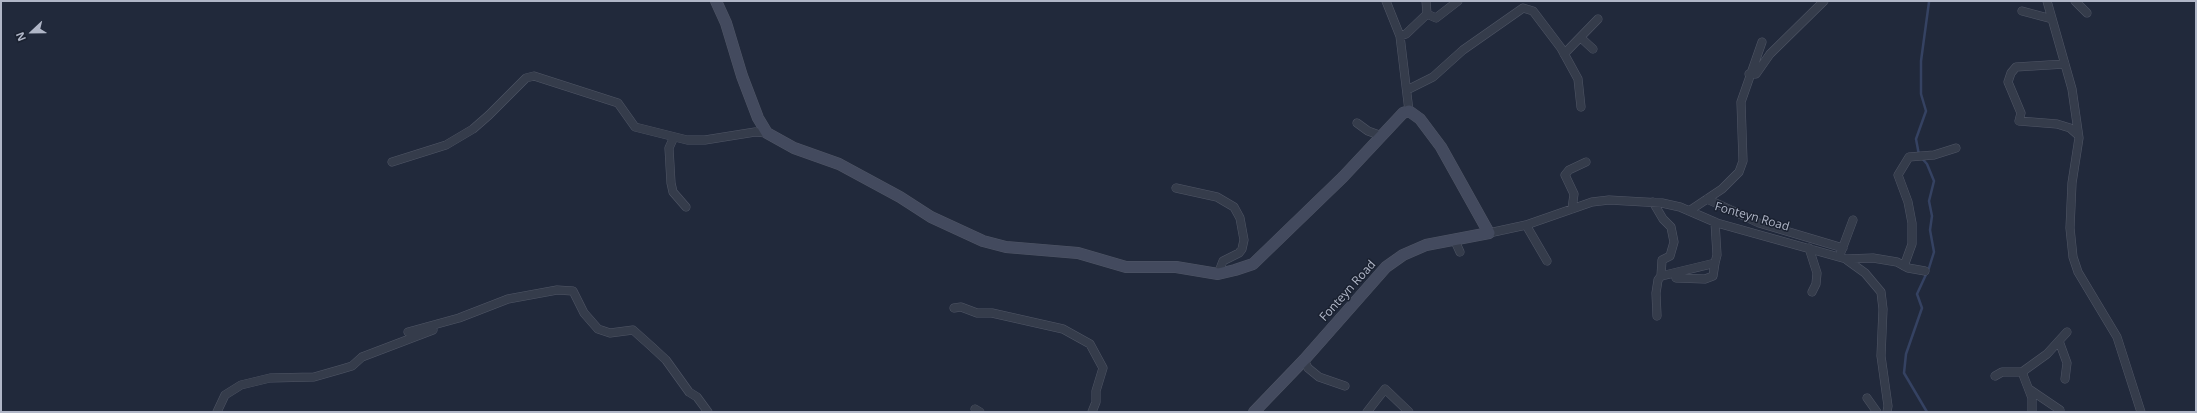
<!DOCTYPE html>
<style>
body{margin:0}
#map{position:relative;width:2197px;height:413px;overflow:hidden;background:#21293b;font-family:"Open Sans",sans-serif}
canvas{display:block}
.frame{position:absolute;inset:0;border:2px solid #b0b6c7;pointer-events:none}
.north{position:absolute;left:12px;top:12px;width:40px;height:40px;-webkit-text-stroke:3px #1a2130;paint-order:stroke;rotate:248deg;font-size:11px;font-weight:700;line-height:16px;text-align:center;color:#b0b6c7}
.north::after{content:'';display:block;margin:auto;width:14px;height:18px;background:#b0b6c7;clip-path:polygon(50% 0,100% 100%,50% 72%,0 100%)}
</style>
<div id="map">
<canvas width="2197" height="413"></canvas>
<div class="frame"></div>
<div class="north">N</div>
</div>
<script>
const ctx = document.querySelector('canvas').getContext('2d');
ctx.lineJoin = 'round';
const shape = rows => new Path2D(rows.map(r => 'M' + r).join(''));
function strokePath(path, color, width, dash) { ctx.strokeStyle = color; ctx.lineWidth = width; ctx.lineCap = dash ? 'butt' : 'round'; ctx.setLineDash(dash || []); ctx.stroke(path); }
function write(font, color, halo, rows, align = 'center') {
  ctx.font = font + ' "Open Sans",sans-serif'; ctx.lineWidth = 3; ctx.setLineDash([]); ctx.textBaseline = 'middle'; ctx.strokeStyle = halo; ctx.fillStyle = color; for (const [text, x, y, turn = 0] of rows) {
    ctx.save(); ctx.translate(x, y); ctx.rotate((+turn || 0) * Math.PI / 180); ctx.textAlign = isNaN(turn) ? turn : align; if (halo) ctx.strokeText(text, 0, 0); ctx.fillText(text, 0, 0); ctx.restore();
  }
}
const stream = shape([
 [1927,412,1904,373,1906,354,1922,308,1917,294,1929,268,1934,252,1930,230,1932,216,1929,201,1934,181,1927,164,1919,155,1916,139,1926,111,1921,94,1921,61,1929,2]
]);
const street = shape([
 [1386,1,1400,36,1409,111],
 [2047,1,2072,89,2079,138,2072,183,2070,228,2073,257,2078,272,2117,337,2141,412],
 [2075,1,2087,13],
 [2022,11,2052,19],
 [1427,14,1436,18,1458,1],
 [1400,36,1406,34,1427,14,1426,1],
 [1581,38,1593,49],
 [1564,54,1598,19],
 [2065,64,2016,67,2011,73,2008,82,2021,113,2019,121,2057,124,2070,128,2078,135],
 [1749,74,1756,74,1770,54,1824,1],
 [1407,90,1433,77,1463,50,1523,8,1533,11,1561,48,1578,79,1581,107],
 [1357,123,1368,131,1382,136],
 [674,137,669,148,671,183,673,192,686,207],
 [392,162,446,145,473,129,489,115,526,78,534,76,618,103,635,127,687,140,705,140,755,132,767,133],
 [1176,188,1217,197,1234,207,1240,218,1244,240,1242,249,1239,253,1223,261,1218,274],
 [1707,199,1759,223,1843,248],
 [1653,202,1663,219,1671,227,1674,242,1670,256,1662,260,1661,276],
 [1572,209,1574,194,1565,175,1569,170,1586,162],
 [1689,211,1722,189,1739,172,1743,161,1741,102,1762,42],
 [1526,225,1547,261],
 [1489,233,1526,225,1592,202,1609,200,1662,203,1680,207,1717,223,1846,259,1873,258,1897,262,1908,268,1925,271],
 [1454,239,1460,252],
 [1809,248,1817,273,1816,284,1812,292],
 [1841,252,1853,220],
 [1847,260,1865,273,1881,292,1883,309,1881,356,1888,406,1887,412],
 [1904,266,1912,244,1912,223,1908,202,1898,175,1909,157,1934,155,1956,148],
 [1676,278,1705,279,1713,276,1715,263],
 [954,308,961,307,977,313,992,313,1063,329,1090,344,1103,368,1096,391,1096,402,1092,412],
 [1657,316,1656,293,1658,280,1661,276,1715,263,1717,255,1715,222],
 [408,332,459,318,508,299,557,290,573,291,584,313,598,329,610,333,633,330,652,347,666,360,689,392,697,397,708,412],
 [2059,341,2067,363,2065,379],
 [1304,360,1308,368,1319,377,1345,386],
 [2022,372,2032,398,2032,412],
 [1995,376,2002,372,2022,372,2047,354,2067,332],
 [2029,389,2060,410],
 [1867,398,1877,412],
 [975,409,980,412],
 [217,412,225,395,241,385,270,378,314,377,342,369,352,366,362,357,433,330],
 [1367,412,1385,389,1409,412]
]);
const secondary = shape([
 [716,1,726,23,742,76,758,118,767,133,794,148,839,164,900,197,931,217,983,241,1006,247,1078,253,1126,267,1176,267,1218,274,1235,270,1253,264,1343,177,1403,113,1409,111,1420,119,1441,147,1489,233,1426,245,1403,255,1386,267,1304,360,1254,412]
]);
const streetNames = [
 ["Fonteyn Road",1752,217,16],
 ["Fonteyn Road",1348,291,-48]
];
strokePath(stream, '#354262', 2.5);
strokePath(street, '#505666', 9);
strokePath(secondary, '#505666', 12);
strokePath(street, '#353c4b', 8);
strokePath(secondary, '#434a5e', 11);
write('12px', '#b0b6c7', '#1a2130', streetNames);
</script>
